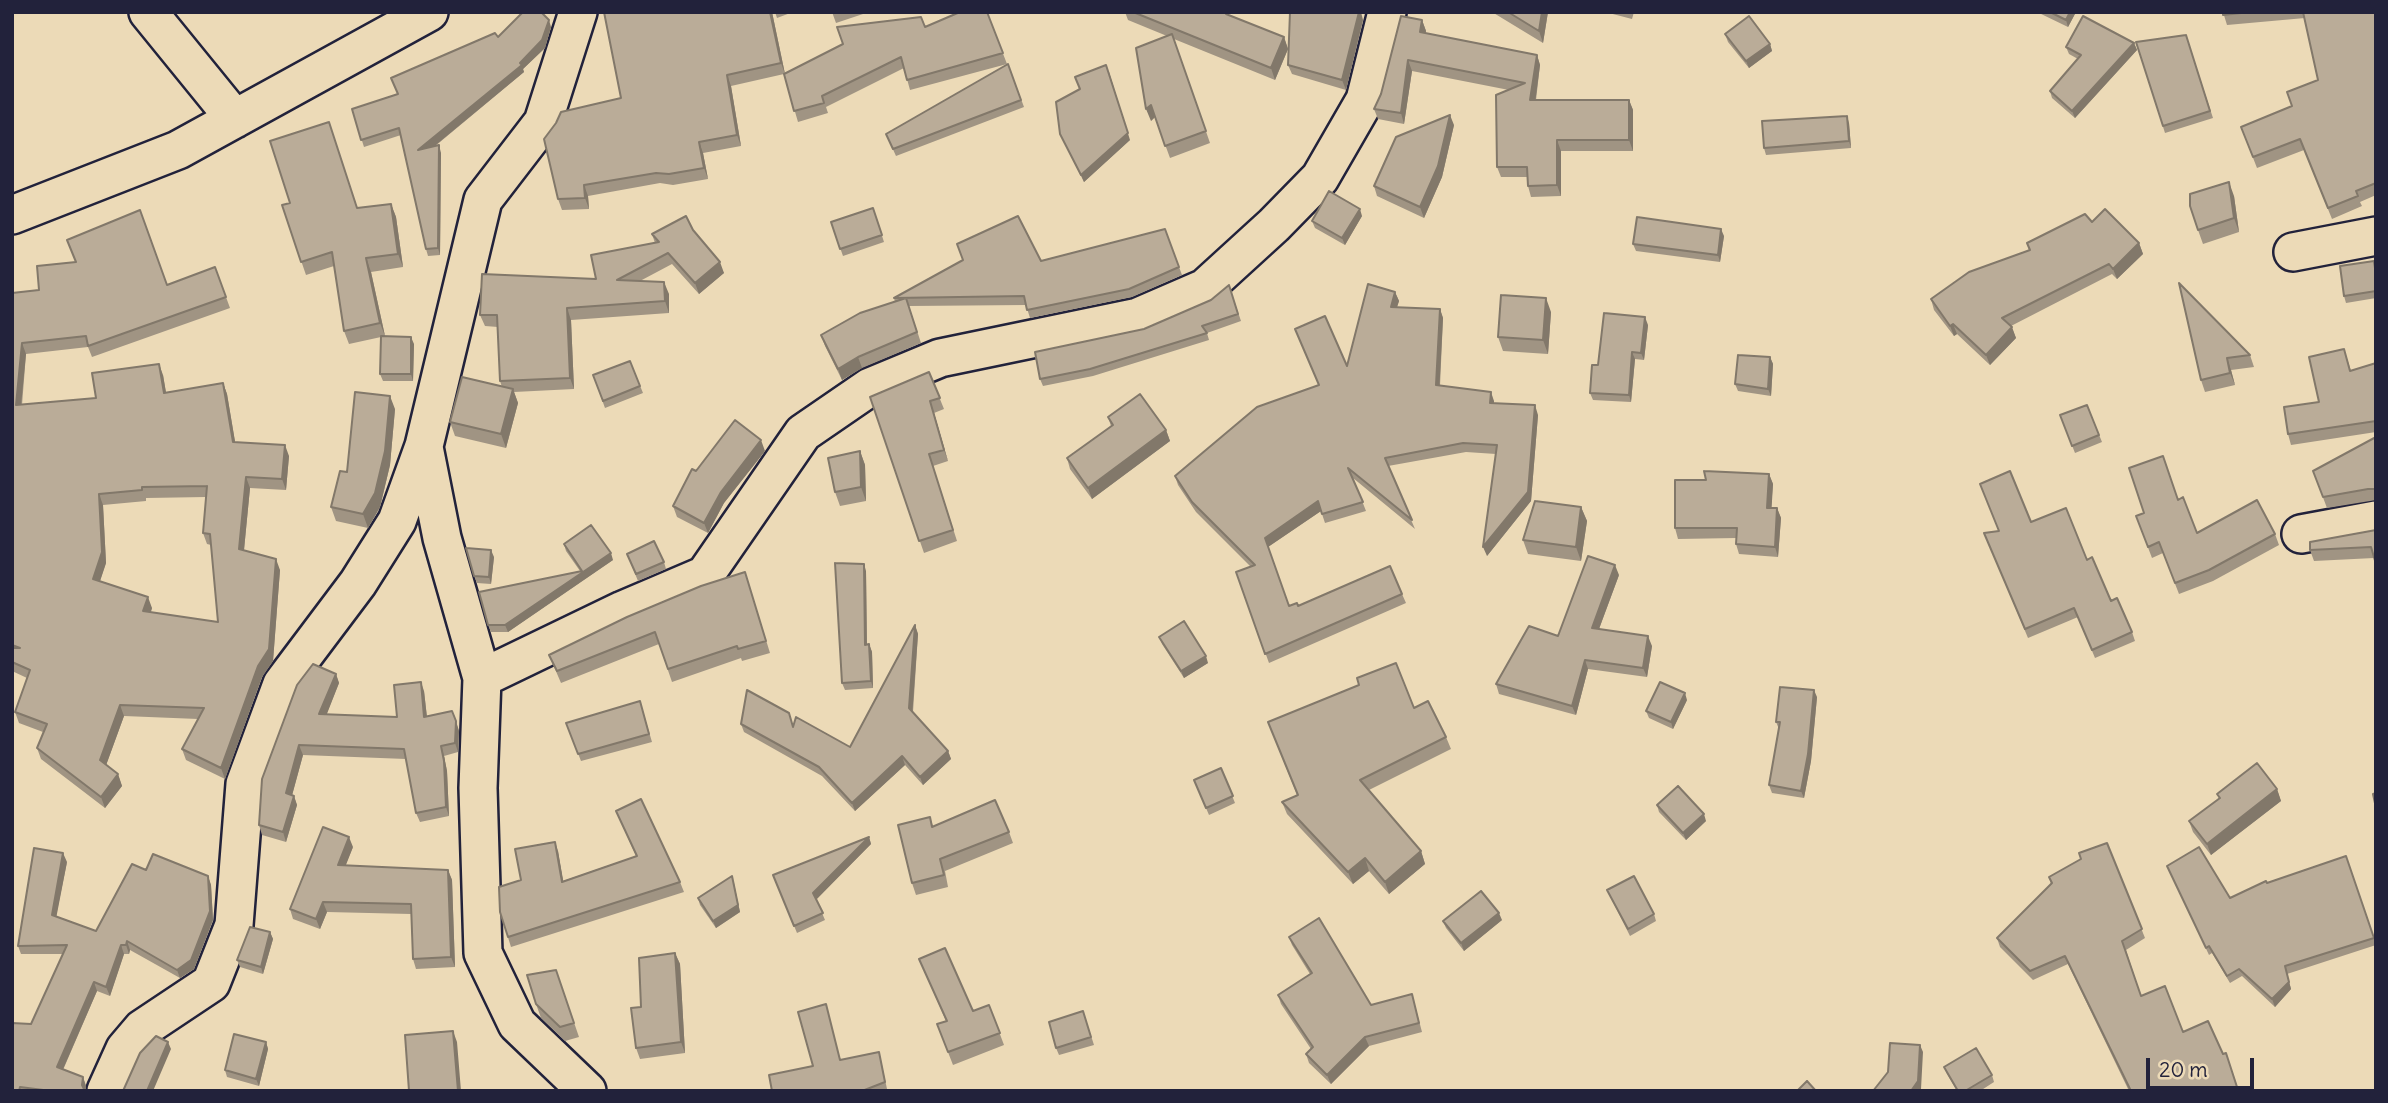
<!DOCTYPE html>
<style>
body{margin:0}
#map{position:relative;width:2388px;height:1103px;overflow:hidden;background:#ecdab7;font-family:Delius,sans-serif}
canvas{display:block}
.frame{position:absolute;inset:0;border:14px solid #22223b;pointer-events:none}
.scale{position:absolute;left:2146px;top:1058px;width:108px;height:32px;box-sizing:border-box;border:4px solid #22223b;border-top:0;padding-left:9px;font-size:21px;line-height:24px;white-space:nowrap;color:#22223b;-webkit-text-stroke:5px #ecdab7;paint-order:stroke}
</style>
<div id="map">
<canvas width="2388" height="1103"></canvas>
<div class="frame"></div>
<div class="scale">20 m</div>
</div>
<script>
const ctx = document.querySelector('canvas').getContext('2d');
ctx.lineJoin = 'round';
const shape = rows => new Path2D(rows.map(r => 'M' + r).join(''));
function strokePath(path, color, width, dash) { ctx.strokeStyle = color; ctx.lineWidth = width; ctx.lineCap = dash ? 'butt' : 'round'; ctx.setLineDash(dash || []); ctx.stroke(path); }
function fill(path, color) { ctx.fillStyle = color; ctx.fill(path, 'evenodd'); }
const minor = shape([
 [148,12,235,119],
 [12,215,178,150,429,12],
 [2293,252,2376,236],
 [424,447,442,538,482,678,478,788,483,953,517,1024,587,1091],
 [2301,534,2376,520],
 [482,678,623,610,705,575,803,433,870,387,940,358,1138,317,1205,288,1274,225,1320,178,1365,100,1387,12],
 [106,1091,125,1049,142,1029,211,983,234,925,245,784,282,684,358,583,397,521,424,446,483,200,543,122,578,12]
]);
const wall = shape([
 [667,12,772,12,785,74,925,27,987,12,1007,64,910,90,904,68,826,107,828,113,798,122,784,74,731,86,741,146,703,153,708,179,673,185,660,183,588,196,589,209,562,210,558,199,621,98,662,13],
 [775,12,793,12,777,18],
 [832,12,869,12,836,23],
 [1125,12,1226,12,1227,14,1284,37,1288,49,1275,80,1174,39,1210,143,1170,158,1155,117,1151,121,1167,36,1128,20],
 [1492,12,1548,12,1543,43],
 [1605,12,1634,12,1632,19],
 [2037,12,2076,12,2068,27],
 [2223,12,2376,12,2376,195,2360,202,2362,206,2332,219,2304,150,2257,168,2241,127,2292,106,2318,80,2305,18,2227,25],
 [1363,20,1346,90,1292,74,1288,65],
 [1422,20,1426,31,1425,33,1537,55,1540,65,1536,100,1629,100,1633,110,1633,151,1561,151,1561,196,1531,197,1528,186,1527,177,1501,177,1497,167,1509,90,1412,71,1404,124,1378,119,1374,109],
 [551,27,545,48,523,69,524,72,434,147,441,153,440,255,428,256,426,249,401,135,364,147,352,109,398,94,498,37],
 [1725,34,1770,44,1772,51,1749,68,1728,42],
 [2186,35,2213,118,2165,133,2136,42],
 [2134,43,2137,50,2075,118,2052,98,2050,91,2078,59,2069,54,2066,47],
 [1008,64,1024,107,896,156,886,134],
 [1849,123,1851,148,1766,155,1764,148],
 [1454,125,1442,177,1424,218,1377,196,1374,186],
 [1060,134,1130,140,1084,182],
 [2234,196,2239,232,2203,244,2198,230],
 [391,204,396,217,403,267,371,272,385,336,414,344,413,381,383,381,380,374,381,337,349,344,344,331,334,266,306,275,282,205,358,208],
 [873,208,884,242,843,256,831,222],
 [1362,216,1345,245,1315,228,1312,221],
 [2092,222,2139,243,2143,254,2117,279,2112,274,2011,326,2016,338,1990,365,1957,334,1954,336,1934,310,1931,299,2029,250,2027,243],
 [1165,229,1182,275,1132,297,1030,318,1026,305,909,306,921,343,862,368,842,380,825,346,821,335,895,302,894,298],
 [693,230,724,273,699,294,672,264,640,281,669,294,669,313,571,320,574,389,514,392,518,403,506,448,455,436,450,422,502,387,500,381,498,327,485,326,480,315,596,279,655,243,652,234],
 [1724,236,1720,262,1636,251,1633,244],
 [2376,266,2376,298,2346,303,2344,296],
 [215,267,230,308,92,357,88,347,26,354,22,405,96,398,163,375,166,393,223,383,227,394,235,442,289,456,286,490,250,488,244,550,280,570,273,661,262,677,225,779,186,760,182,749,198,719,124,716,106,765,118,774,122,786,105,808,41,759,37,748,43,732,19,723,15,712,27,678,12,671,12,293,167,285],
 [206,497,203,533,207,544,211,545,218,622,151,612,152,608,100,581,106,563,103,505,146,501,146,498],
 [2179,283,2250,355,2254,367,2231,370,2235,385,2205,392,2201,380],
 [1229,285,1241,321,1207,333,1209,340,1093,376,1043,386,1040,379,1144,329,1211,300],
 [1395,292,1399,301,1397,307,1440,309,1443,318,1440,386,1494,401,1494,403,1538,415,1531,501,1487,556,1496,454,1466,452,1388,466,1415,529,1353,478,1366,511,1325,523,1321,511,1268,547,1289,606,1298,606,1402,594,1406,603,1269,663,1236,572,1251,567,1196,512,1178,485,1175,476,1319,385,1295,329,1347,366],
 [1551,312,1548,354,1503,351,1498,337],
 [1648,325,1644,360,1635,359,1631,402,1593,400,1590,393,1598,365],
 [2344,349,2351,371,2376,363,2376,432,2291,445,2288,434,2319,402],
 [1770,357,1773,364,1771,396,1738,391,1735,384],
 [630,361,643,393,605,408,593,375],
 [929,372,944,409,934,413,948,461,933,466,957,541,924,553,870,397],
 [2087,405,2102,442,2075,453,2060,415],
 [395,409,390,465,380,507,368,528,336,521,331,507,347,472],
 [1108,417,1166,430,1170,441,1092,499,1070,469,1067,458,1111,426],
 [2376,437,2376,500,2327,508,2313,471],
 [765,451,724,503,708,533,677,517,673,506,696,471],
 [860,451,865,465,866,501,840,506,835,492],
 [1769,474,1773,484,1771,508,1777,508,1781,518,1778,557,1739,554,1736,544,1736,538,1678,539,1675,528,1706,480],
 [2178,499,2197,533,2275,534,2279,545,2213,581,2179,594,2163,553,2152,558,2136,516],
 [1581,507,1587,521,1581,561,1528,554,1523,540],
 [2031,522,2087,560,2111,601,2132,632,2135,641,2095,658,2078,617,2028,638,1984,533,1999,531],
 [2376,530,2374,558,2314,561,2310,550],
 [564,544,613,560,508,632,491,632,488,625,580,571,566,551],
 [627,554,664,562,666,569,638,581],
 [494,557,491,584,477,583,474,576],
 [866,571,867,645,869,644,872,652,873,688,845,690,842,683],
 [745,572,770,653,742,661,741,658,672,682,659,644,561,683,549,655],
 [1619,575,1599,629,1652,646,1647,677,1588,669,1576,715,1499,694,1496,684,1558,636],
 [915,625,918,634,913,712,948,751,951,759,923,785,905,765,855,811,822,776,744,732,741,724,793,726,850,747],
 [1159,637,1208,663,1184,678,1162,644],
 [336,674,339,683,326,715,397,717,424,691,427,717,452,711,459,731,458,752,444,756,447,771,449,816,420,822,416,813,406,759,303,755,292,795,294,796,297,805,286,842,262,835,259,825],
 [1817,697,1811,761,1804,798,1772,793,1769,785,1779,729,1776,722],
 [1687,700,1673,729,1649,718,1646,711],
 [640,701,652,742,581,761,566,723],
 [1414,708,1446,737,1451,749,1369,790,1421,851,1425,864,1389,894,1369,871,1353,884,1287,814,1282,802,1297,795,1268,722],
 [1221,768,1235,803,1209,815,1194,780],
 [2277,789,2281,801,2211,855,2193,832,2189,821,2219,799,2217,794],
 [1657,805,1706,821,1686,840,1659,812],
 [616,811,680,882,684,892,511,947,500,912,521,880,558,851,563,881,636,856],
 [930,817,933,826,1009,832,1013,843,945,871,948,887,916,895,912,883],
 [869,837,871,844,816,899,825,920,797,933,773,875],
 [2107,843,2145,938,2126,950,2141,996,2183,1032,2223,1054,2226,1053,2239,1091,2129,1091,2068,964,2033,980,2000,947,1997,938,2051,884,2049,877,2081,859],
 [353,847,345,866,448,870,452,880,455,967,416,969,413,959,411,914,327,912,320,929,293,919,290,909],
 [2346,856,2376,945,2287,974,2291,989,2275,1007,2242,976,2230,983,2212,953,2209,955,2167,866,2230,898,2267,883],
 [67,862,56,916,96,931,146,870,208,876,211,885,213,920,194,969,180,978,130,950,129,954,124,954,110,996,97,991,63,1070,83,1077,86,1086,86,1091,12,1091,63,954,21,954,18,946],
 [734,883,740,912,716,928,700,905,698,898],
 [1607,890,1654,914,1656,921,1630,936],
 [1502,920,1464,951,1446,928,1443,921],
 [270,932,273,939,263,974,240,967,237,960],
 [1289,937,1371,1005,1412,994,1422,1032,1369,1046,1331,1084,1309,1063,1306,1054,1311,1049,1281,1004,1278,995,1310,974,1292,945],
 [675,953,680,964,685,1053,640,1059,636,1048,641,1007],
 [919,959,973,1011,989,1005,1004,1045,953,1065,937,1024,946,1021],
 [556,970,579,1037,565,1041,541,1018,536,1004],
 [826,1004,840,1060,879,1052,881,1060,887,1089,883,1091,772,1091,813,1066],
 [1083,1011,1094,1045,1059,1055,1056,1048],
 [266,1042,268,1049,259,1086,227,1077,225,1070],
 [1944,1067,1992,1075,1994,1082,1980,1091,1957,1091,1947,1074]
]);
const shadedWall = shape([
 [770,12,772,12,785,74,781,63],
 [1359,12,1361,12,1363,20,1346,90,1342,80],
 [1542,12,1548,12,1543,43,1539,31],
 [2070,12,2076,12,2068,27,2066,20],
 [549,20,551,27,545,48,523,69,524,72,420,158,418,150],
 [1422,20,1426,31,1424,43,1420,32],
 [1284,37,1288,49,1275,80,1271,68],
 [2134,43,2137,50,2075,118,2072,111],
 [1770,44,1772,51,1749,68,1746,61],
 [1537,55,1540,65,1534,111,1530,100],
 [1408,60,1412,71,1404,124,1401,113],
 [1109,72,1130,140,1084,182,1081,175],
 [727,75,731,86,741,146,737,135],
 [1629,100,1633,110,1633,151,1629,140],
 [1151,105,1155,117,1151,121,1146,109],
 [1450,115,1454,125,1442,177,1424,218,1420,207],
 [1847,116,1849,123,1851,148,1849,141],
 [1557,140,1561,151,1561,196,1557,185],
 [699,142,703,153,708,179,704,168],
 [439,145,441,153,440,255,438,248],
 [2229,182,2234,196,2239,232,2234,218],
 [584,185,588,196,589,209,585,198],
 [391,204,396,217,403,267,398,254],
 [1360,209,1362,216,1345,245,1342,238],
 [1721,229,1724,236,1720,262,1718,255],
 [2139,243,2143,254,2117,279,2113,269],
 [366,258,371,272,385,336,380,323],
 [720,262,724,273,699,294,695,283],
 [664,282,669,294,669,313,665,301],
 [1395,292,1399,301,1394,316,1391,307],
 [1546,298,1551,312,1548,354,1543,340],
 [567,308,571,320,574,389,570,378],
 [1440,309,1443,318,1439,395,1436,385],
 [1645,317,1648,325,1644,360,1641,353],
 [1953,324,1957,334,1954,336,1950,326],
 [2012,327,2016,338,1990,365,1986,355],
 [411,337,414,344,413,381,411,374],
 [22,343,26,354,20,416,16,405],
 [1632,352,1635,359,1631,402,1629,395],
 [858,357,862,368,842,380,838,369],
 [1770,357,1773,364,1771,396,1768,389],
 [2227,358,2231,370,2235,385,2230,373],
 [159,364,163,375,168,404,164,393],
 [223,383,227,394,237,453,233,442],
 [513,389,518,403,506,448,501,434],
 [1491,392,1494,401,1493,412,1490,403],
 [390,396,395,409,390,465,380,507,368,528,363,514],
 [930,401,934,413,948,461,944,450],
 [1535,405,1538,415,1531,501,1487,556,1483,547],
 [1166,430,1170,441,1092,499,1088,488],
 [761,440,765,451,724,503,708,533,704,523,721,492],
 [285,445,289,456,286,490,282,479],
 [860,451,865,465,866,501,861,487],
 [1769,474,1773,484,1771,518,1767,508],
 [246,477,250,488,243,560,239,549],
 [99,494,103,505,106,563,97,590,93,579],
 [1318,501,1321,511,1268,547,1265,538],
 [1581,507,1587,521,1581,561,1576,547],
 [1777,508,1781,518,1778,557,1775,547],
 [491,550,494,557,491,584,489,577],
 [611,553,613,560,508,632,505,625],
 [276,559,280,570,273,661,262,677,225,779,221,768],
 [864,564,866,571,867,652,865,645],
 [1615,565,1619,575,1596,637,1592,628],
 [148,597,152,608,147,622,143,611],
 [915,625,918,634,912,717,909,708],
 [1648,636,1652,646,1647,677,1643,668],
 [869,644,872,652,873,688,871,681],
 [1206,656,1208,663,1184,678,1181,671],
 [1585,660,1588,669,1576,715,1572,706],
 [336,674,339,683,323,724,319,714],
 [421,682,424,691,428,727,424,717],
 [1814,690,1817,697,1811,761,1804,798,1801,791],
 [1685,693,1687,700,1673,729,1671,722],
 [120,705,124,716,104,771,100,760],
 [456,721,459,731,458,752,455,743],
 [299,745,303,755,290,803,286,793],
 [441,746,444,756,447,771,449,816,446,807],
 [948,751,951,759,923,785,920,777],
 [902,756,905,765,855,811,852,803],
 [118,774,122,786,105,808,101,797],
 [2277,789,2281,801,2211,855,2207,844],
 [294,796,297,805,286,842,283,832],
 [1704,814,1706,821,1686,840,1683,833],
 [349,837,353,847,342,875,338,865],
 [869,837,871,844,816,900,813,893],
 [555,842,558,851,565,891,562,882],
 [1421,851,1425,864,1389,894,1385,882],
 [63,853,67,862,55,924,52,915],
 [1365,858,1369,871,1353,884,1348,872],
 [448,870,452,880,455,967,451,957],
 [208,876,211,885,213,920,194,969,180,978,177,970],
 [732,876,740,912,716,928,713,921],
 [323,902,327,912,320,929,316,919],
 [1499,913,1502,920,1464,951,1461,943],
 [270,932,273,939,263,974,261,967],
 [127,941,130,950,129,954,126,945],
 [121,945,124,954,110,996,106,987],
 [675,953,680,964,685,1053,681,1042],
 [2285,966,2291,989,2275,1007,2272,999],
 [94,982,97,991,60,1076,57,1067],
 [453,1031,457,1042,461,1091,458,1091],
 [1365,1037,1369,1046,1331,1084,1327,1075],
 [168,1042,171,1049,153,1091,147,1091],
 [266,1042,268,1049,259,1086,256,1079],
 [1920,1045,1923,1052,1921,1089,1919,1091,1911,1091],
 [83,1077,86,1086,86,1091,84,1091,82,1085]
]);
const building = shape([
 [523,12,541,12,549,20,542,40,520,63,522,65,418,150,439,145,438,248,426,249,399,128,361,140,352,109,398,94,391,78,495,33,498,37,523,12],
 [604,12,660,12,661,13,667,12,770,12,781,63,727,75,737,135,699,142,704,168,669,174,656,173,584,185,585,198,558,199,544,139,556,123,561,112,621,98,604,12],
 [960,12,987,12,1003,53,907,80,901,57,822,96,824,103,794,111,784,74,843,44,837,27,921,17,925,27,960,12],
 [1133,12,1226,12,1226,14,1284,37,1271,68,1133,12],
 [1290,12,1359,12,1342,80,1288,65,1290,12],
 [1508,12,1542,12,1539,31,1508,12],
 [2050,12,2070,12,2066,20,2050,12],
 [2223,12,2250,12,2223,15,2223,12],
 [2303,12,2376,12,2376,183,2356,191,2358,196,2328,208,2300,139,2253,157,2241,127,2292,106,2287,92,2318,80,2303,12],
 [1401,16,1422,20,1420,32,1537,55,1530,100,1629,100,1629,140,1557,140,1557,185,1528,186,1527,167,1497,167,1496,95,1525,83,1408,60,1401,113,1374,109,1381,94,1401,16],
 [1749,16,1770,44,1746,61,1725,34,1749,16],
 [2083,16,2134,43,2072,111,2050,91,2081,55,2066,47,2083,16],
 [1172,34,1206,131,1165,146,1151,105,1146,109,1136,48,1172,34],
 [2186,35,2210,111,2163,126,2136,42,2186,35],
 [1008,64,1021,100,893,149,886,134,1008,64],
 [1106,65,1128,133,1081,175,1060,134,1056,102,1080,89,1075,77,1106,65],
 [1450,115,1438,166,1420,207,1374,186,1396,137,1450,115],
 [1847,116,1849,141,1764,148,1762,121,1847,116],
 [329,122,357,208,391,204,398,254,366,258,380,323,344,331,332,252,301,262,282,205,290,203,270,141,329,122],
 [2229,182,2234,218,2198,230,2190,206,2190,194,2229,182],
 [1329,191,1360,209,1342,238,1312,221,1329,191],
 [873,208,882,235,840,249,831,222,873,208],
 [2105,209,2139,243,2113,269,2109,264,2002,318,2012,327,1986,355,1953,324,1950,326,1931,299,1969,272,2030,250,2027,243,2085,214,2092,222,2105,209],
 [140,210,167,285,215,267,226,297,88,346,86,336,22,343,16,405,96,398,92,373,159,364,164,393,223,383,233,442,285,445,282,479,246,477,239,549,276,559,269,649,258,666,221,768,182,749,204,708,120,705,100,760,118,774,101,797,37,748,47,724,15,712,30,670,12,662,12,648,20,648,12,645,12,293,39,290,37,266,76,262,67,240,140,210],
 [207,486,203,533,210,534,218,622,143,611,148,597,93,579,102,552,99,494,142,490,142,487,207,486],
 [686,216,693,230,720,262,695,283,668,253,617,280,664,282,665,301,567,308,570,378,500,381,497,315,480,315,482,274,596,279,591,255,659,242,652,234,686,216],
 [1018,216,1041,261,1165,229,1179,267,1129,289,1027,310,1024,296,894,298,963,260,957,244,1018,216],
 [1637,217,1721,229,1718,255,1633,244,1637,217],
 [2374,261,2376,275,2376,291,2344,296,2340,266,2374,261],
 [2179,283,2250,355,2227,358,2230,373,2201,380,2179,283],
 [1368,284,1395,292,1391,307,1440,309,1436,385,1491,392,1490,403,1535,405,1528,492,1483,547,1497,445,1463,443,1385,458,1412,520,1348,468,1363,502,1322,514,1318,501,1265,538,1289,606,1297,603,1298,606,1390,566,1402,594,1265,654,1236,572,1255,565,1192,502,1175,476,1257,407,1319,385,1295,329,1325,316,1347,366,1368,284],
 [1229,285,1238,314,1202,326,1207,333,1090,369,1040,379,1035,352,1144,329,1211,300,1229,285],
 [1501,295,1546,298,1543,340,1498,337,1501,295],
 [906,298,917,332,858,357,838,369,821,335,860,313,906,298],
 [1604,313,1645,317,1641,353,1632,352,1629,395,1590,393,1592,365,1598,365,1604,313],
 [381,336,411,337,411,374,380,374,381,336],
 [2344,349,2350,371,2376,363,2376,421,2288,434,2284,407,2319,402,2309,357,2344,349],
 [1738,355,1770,357,1768,389,1735,384,1738,355],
 [630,361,640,386,603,401,593,375,630,361],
 [929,372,940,398,930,401,944,450,929,454,953,530,919,541,870,397,929,372],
 [462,377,513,389,501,434,450,422,462,377],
 [355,392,390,396,385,451,375,493,363,514,331,507,340,471,347,472,355,392],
 [1140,394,1166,430,1088,488,1067,458,1113,425,1108,417,1140,394],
 [2087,405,2099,435,2072,446,2060,415,2087,405],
 [735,420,761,440,721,492,704,523,673,506,692,469,696,471,735,420],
 [2376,437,2376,489,2368,489,2323,497,2313,471,2376,437],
 [860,451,861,487,835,492,828,458,860,451],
 [2163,456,2178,500,2183,497,2197,533,2257,500,2275,534,2209,570,2175,583,2159,542,2148,547,2136,516,2144,513,2129,468,2163,456],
 [1704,471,1769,474,1767,508,1777,508,1775,547,1736,544,1737,528,1675,528,1675,480,1706,480,1704,471],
 [2010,471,2031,522,2066,508,2087,560,2092,557,2111,601,2117,598,2132,632,2092,650,2074,608,2025,629,1984,533,1999,531,1980,484,2010,471],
 [1535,501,1581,507,1576,547,1523,540,1535,501],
 [591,525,611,553,505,625,488,625,479,592,582,571,564,544,591,525],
 [2376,530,2376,564,2371,547,2310,550,2310,542,2376,530],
 [654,541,664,562,636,574,627,554,654,541],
 [466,548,491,550,489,577,474,576,466,548],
 [1588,556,1615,565,1592,628,1648,636,1643,668,1585,660,1572,706,1496,684,1529,626,1558,636,1588,556],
 [835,563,864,564,865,645,869,644,871,681,842,683,835,563],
 [745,572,766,641,738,649,737,646,668,669,655,632,557,671,549,655,627,617,701,586,745,572],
 [1184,621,1206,656,1181,671,1159,637,1184,621],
 [915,625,909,708,948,751,920,777,902,756,852,803,819,767,741,724,747,690,789,713,793,727,796,717,850,747,915,625],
 [1396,663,1414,708,1428,701,1446,737,1360,780,1421,851,1385,882,1365,858,1348,872,1282,802,1298,795,1268,722,1359,685,1357,678,1396,663],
 [313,664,336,674,319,714,397,717,394,685,421,682,424,717,452,711,456,721,455,743,441,746,444,761,446,807,416,813,404,749,299,745,286,793,294,796,283,832,259,825,262,779,297,685,313,664],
 [1660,682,1685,693,1671,722,1646,711,1660,682],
 [1780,687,1814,690,1808,754,1801,791,1769,785,1780,722,1776,722,1780,687],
 [640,701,649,734,578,754,566,723,640,701],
 [2257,763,2277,789,2207,844,2189,821,2220,798,2217,794,2257,763],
 [1221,768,1233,796,1206,808,1194,780,1221,768],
 [1678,786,1704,814,1683,833,1657,805,1678,786],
 [2376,793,2376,808,2373,794,2376,793],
 [641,799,680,882,508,937,500,912,499,887,521,880,515,849,555,842,562,882,637,856,616,811,641,799],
 [995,800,1009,832,940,859,944,875,912,883,898,825,930,817,932,827,995,800],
 [323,827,349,837,338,865,448,870,451,957,413,959,411,904,323,902,316,919,290,909,323,827],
 [869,837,813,893,823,913,794,926,773,875,869,837],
 [2107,843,2142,929,2122,941,2141,996,2165,986,2183,1032,2208,1021,2223,1054,2226,1053,2237,1087,2226,1091,2131,1091,2065,956,2030,971,1997,938,2052,883,2049,877,2081,859,2079,853,2107,843],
 [2199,847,2230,898,2266,881,2267,883,2346,856,2374,938,2285,966,2289,982,2272,999,2239,969,2227,976,2209,946,2206,948,2167,866,2199,847],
 [34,848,63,853,52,915,96,931,132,864,146,870,153,854,208,876,210,911,191,960,177,970,127,941,126,945,121,945,106,987,94,982,57,1067,83,1077,82,1085,85,1091,51,1091,20,1087,19,1091,12,1091,12,1023,31,1024,67,945,18,946,34,848],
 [732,876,738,905,713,921,698,898,732,876],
 [1634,876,1654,914,1628,929,1607,890,1634,876],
 [1481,891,1499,913,1461,943,1443,921,1481,891],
 [1319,918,1371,1005,1412,994,1419,1023,1365,1037,1327,1075,1306,1054,1313,1047,1278,995,1312,973,1289,937,1319,918],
 [250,927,270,932,261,967,237,960,250,927],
 [945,948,973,1011,989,1005,1000,1033,948,1052,937,1024,947,1021,919,959,945,948],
 [675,953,681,1042,636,1048,631,1008,641,1007,639,958,675,953],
 [556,970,574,1023,560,1027,536,1004,527,975,556,970],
 [826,1004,840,1060,879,1052,885,1082,862,1091,830,1091,830,1090,823,1091,772,1091,769,1075,813,1066,798,1012,826,1004],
 [1083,1011,1091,1037,1056,1048,1049,1022,1083,1011],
 [453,1031,458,1091,409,1091,405,1035,453,1031],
 [234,1034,266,1042,256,1079,225,1070,234,1034],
 [156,1036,168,1042,147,1091,123,1091,140,1053,156,1036],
 [1890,1043,1920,1045,1918,1081,1911,1091,1873,1091,1888,1072,1890,1043],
 [1976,1048,1992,1075,1965,1091,1958,1091,1944,1067,1976,1048],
 [1807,1081,1816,1091,1797,1091,1807,1081]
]);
strokePath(minor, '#22223b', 42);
strokePath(minor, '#ecdab7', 37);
fill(wall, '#a09483');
fill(shadedWall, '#82786a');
fill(building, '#baac98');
strokePath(building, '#82786a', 2);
</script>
